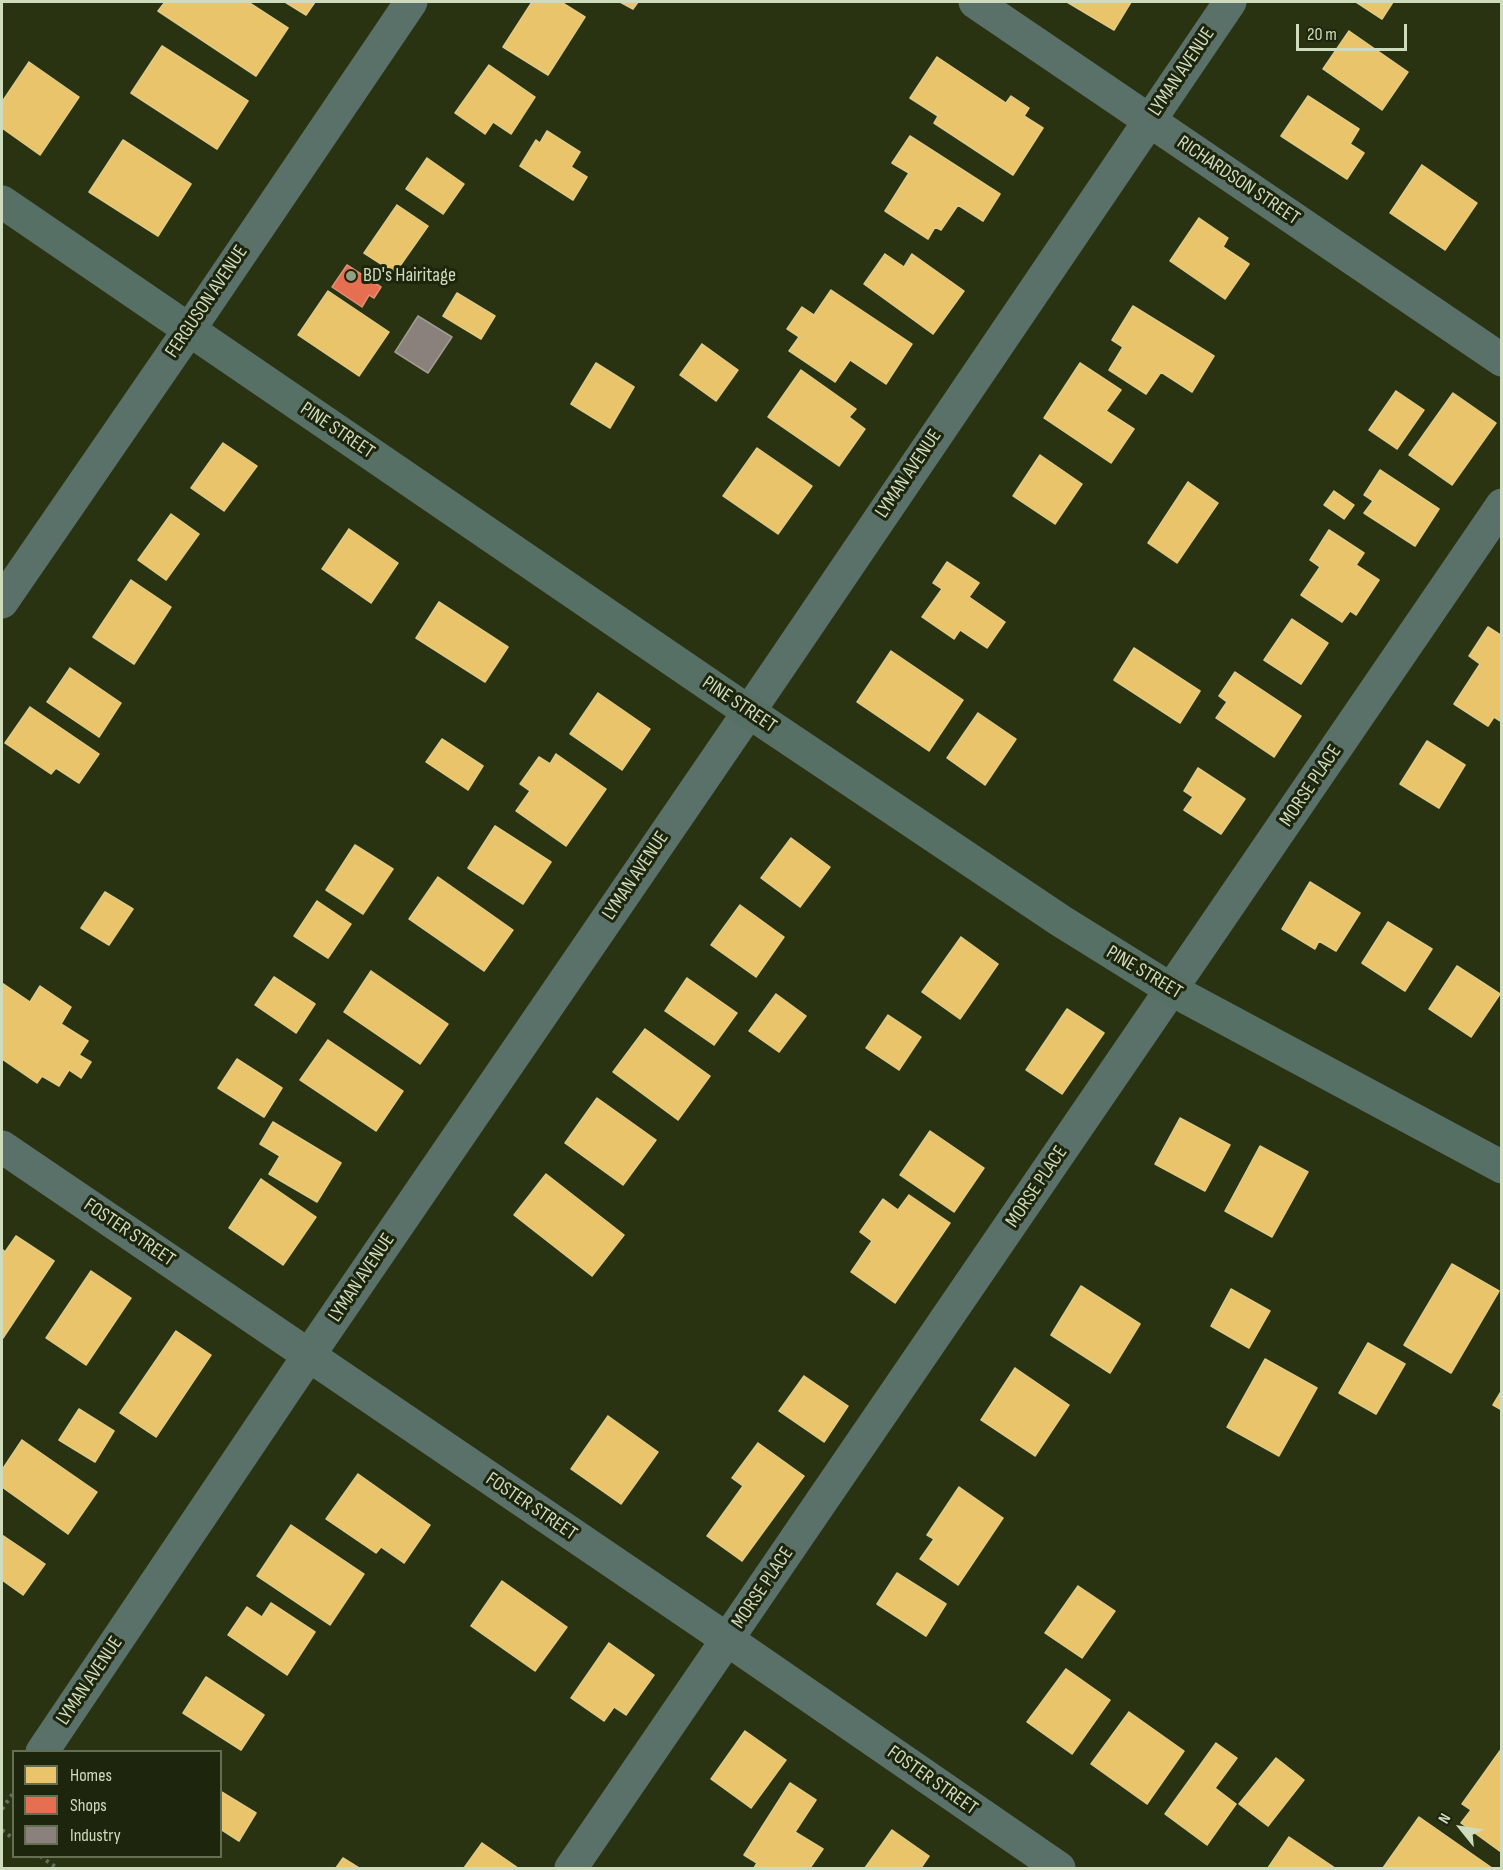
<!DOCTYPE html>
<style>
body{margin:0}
#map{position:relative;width:1503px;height:1870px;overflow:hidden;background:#2a3311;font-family:"Sofia Sans Condensed",sans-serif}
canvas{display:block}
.frame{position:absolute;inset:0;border:3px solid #cfdbbd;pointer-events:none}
.legend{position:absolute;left:12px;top:1750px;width:210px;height:108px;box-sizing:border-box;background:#1d250d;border:2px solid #646e53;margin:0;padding:8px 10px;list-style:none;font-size:18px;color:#cfdbbd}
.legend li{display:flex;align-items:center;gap:12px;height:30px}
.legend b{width:30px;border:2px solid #646e53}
.north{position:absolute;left:1431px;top:1798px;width:60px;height:60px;-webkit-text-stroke:4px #1d250d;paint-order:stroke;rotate:300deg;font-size:16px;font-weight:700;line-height:24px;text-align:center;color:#cfdbbd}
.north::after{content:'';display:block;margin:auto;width:21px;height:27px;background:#cfdbbd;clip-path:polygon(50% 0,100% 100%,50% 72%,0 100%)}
.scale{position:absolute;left:1296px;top:24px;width:111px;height:27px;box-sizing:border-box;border:3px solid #cfdbbd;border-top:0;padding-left:8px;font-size:18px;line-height:21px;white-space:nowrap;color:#cfdbbd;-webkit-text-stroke:4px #1d250d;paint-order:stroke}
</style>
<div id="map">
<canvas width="1503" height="1870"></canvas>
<div class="frame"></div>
<ul class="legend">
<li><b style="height:16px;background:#e9c46a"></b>Homes</li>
<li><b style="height:16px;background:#e76f51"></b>Shops</li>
<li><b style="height:16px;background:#8a817c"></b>Industry</li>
</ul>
<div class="north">N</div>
<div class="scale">20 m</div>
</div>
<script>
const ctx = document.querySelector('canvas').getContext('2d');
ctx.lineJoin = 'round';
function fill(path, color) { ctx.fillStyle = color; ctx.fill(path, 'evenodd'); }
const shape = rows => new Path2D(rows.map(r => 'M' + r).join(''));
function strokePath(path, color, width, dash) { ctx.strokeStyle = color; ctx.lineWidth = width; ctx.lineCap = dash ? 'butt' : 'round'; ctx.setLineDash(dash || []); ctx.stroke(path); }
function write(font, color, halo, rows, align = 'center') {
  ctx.font = font + ' "Sofia Sans Condensed",sans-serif'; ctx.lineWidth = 6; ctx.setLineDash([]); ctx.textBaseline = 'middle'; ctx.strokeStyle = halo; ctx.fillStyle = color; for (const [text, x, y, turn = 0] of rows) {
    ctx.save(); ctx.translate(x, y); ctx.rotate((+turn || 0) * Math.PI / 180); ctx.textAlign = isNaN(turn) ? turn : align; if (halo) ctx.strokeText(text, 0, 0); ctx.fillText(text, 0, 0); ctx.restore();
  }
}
const homes = shape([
 [165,2,248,2,288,28,256,76,158,11,165,2],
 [285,2,315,2,306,15,285,2],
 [532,2,561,2,585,17,548,75,503,47,532,2],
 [620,2,638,2,633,9,620,2],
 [1067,2,1131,2,1114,30,1067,2],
 [1356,2,1393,2,1382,19,1356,2],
 [1349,31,1408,72,1382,110,1323,69,1349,31],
 [162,46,248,101,217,149,131,93,162,46],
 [937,57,1006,103,1011,96,1029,108,1024,116,1043,128,1013,175,934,123,938,116,910,98,937,57],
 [29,62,79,97,40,155,2,128,2,102,29,62],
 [489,65,535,97,511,134,493,122,485,134,455,113,489,65],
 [1308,96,1359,129,1350,144,1364,153,1347,179,1281,136,1308,96],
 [547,131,580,152,571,167,587,177,573,200,520,166,536,140,540,143,547,131],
 [910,136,1000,194,983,221,958,205,941,230,935,227,928,239,885,211,909,173,892,163,910,136],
 [123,140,191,184,158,236,89,192,123,140],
 [427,158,464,184,443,214,406,189,427,158],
 [1422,165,1477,203,1445,250,1390,213,1422,165],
 [397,205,428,226,395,273,364,253,397,205],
 [1199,218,1228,238,1223,247,1249,264,1225,299,1170,261,1199,218],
 [885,254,904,267,912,254,964,291,933,334,864,284,885,254],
 [831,290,912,344,886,384,850,360,835,382,789,351,799,337,787,329,802,307,814,315,831,290],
 [328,291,389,332,359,376,298,335,328,291],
 [457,293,495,316,481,339,443,316,457,293],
 [1133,306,1214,356,1192,392,1161,372,1146,394,1109,370,1123,347,1112,340,1133,306],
 [702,344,738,370,716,401,680,375,702,344],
 [596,363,634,387,610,428,571,404,596,363],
 [1080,363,1121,390,1106,411,1134,429,1111,463,1044,418,1080,363],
 [801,370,856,409,849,417,865,429,839,466,768,417,801,370],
 [1396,391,1424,410,1397,449,1369,430,1396,391],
 [1453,393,1496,423,1452,485,1409,455,1453,393],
 [223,443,257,466,224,511,191,488,223,443],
 [757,448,812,486,778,534,723,496,757,448],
 [1040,455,1082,484,1055,524,1013,496,1040,455],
 [1380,470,1439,509,1415,546,1364,513,1373,501,1364,495,1380,470],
 [1188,482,1218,503,1177,563,1148,543,1188,482],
 [1334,491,1354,505,1344,519,1324,505,1334,491],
 [171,514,199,534,166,580,138,560,171,514],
 [349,529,398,563,371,603,322,569,349,529],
 [1329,530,1364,553,1356,565,1379,580,1356,615,1350,611,1342,622,1301,595,1320,567,1310,560,1329,530],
 [947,562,979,583,969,597,1005,622,987,648,960,630,954,639,922,617,942,589,933,583,947,562],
 [131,580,171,607,134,664,93,637,131,580],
 [439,602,508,647,485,682,416,638,439,602],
 [1292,619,1328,643,1301,684,1264,660,1292,619],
 [1488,627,1502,636,1502,722,1494,717,1488,726,1454,704,1480,664,1469,656,1488,627],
 [1134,648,1200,691,1180,723,1114,680,1134,648],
 [891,651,963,700,929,751,857,702,891,651],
 [70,668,121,703,99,737,47,702,70,668],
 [1235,672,1301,716,1274,757,1216,718,1227,702,1219,696,1235,672],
 [598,693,650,729,622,770,570,734,598,693],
 [30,707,99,754,79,783,56,768,51,774,5,743,30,707],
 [978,713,1016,739,985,785,947,758,978,713],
 [442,739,483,766,468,790,426,762,442,739],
 [1427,741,1465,765,1439,808,1400,784,1427,741],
 [556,754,606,789,566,846,516,811,530,791,520,784,539,757,550,764,556,754],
 [1198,768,1245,799,1221,834,1184,810,1193,797,1184,791,1198,768],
 [495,826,551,862,523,904,468,868,495,826],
 [791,838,830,867,800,907,761,878,791,838],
 [355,845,393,869,363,914,326,890,355,845],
 [438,877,513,930,484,971,409,919,438,877],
 [1310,882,1360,913,1336,951,1319,941,1315,949,1282,929,1310,882],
 [105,892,133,909,109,945,81,928,105,892],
 [317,901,351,924,328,958,294,936,317,901],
 [740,905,784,937,756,977,711,945,740,905],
 [1388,922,1432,949,1405,991,1362,963,1388,922],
 [961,937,998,964,960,1019,922,992,961,937],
 [1457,966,1500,994,1471,1037,1429,1009,1457,966],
 [371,971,448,1024,420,1064,344,1012,371,971],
 [274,977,315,1004,296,1033,255,1005,274,977],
 [687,978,737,1013,714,1045,665,1011,687,978],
 [2,983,30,1002,40,986,71,1007,61,1024,88,1041,79,1055,91,1062,81,1078,69,1070,59,1086,42,1076,37,1083,2,1059,2,1050,4,1046,2,1045,2,983],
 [776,994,806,1016,779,1052,749,1031,776,994],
 [1067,1009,1104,1033,1062,1094,1026,1070,1067,1009],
 [888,1015,921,1037,899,1070,866,1048,888,1015],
 [645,1029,710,1076,678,1120,613,1072,645,1029],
 [328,1040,403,1091,376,1131,300,1080,328,1040],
 [237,1059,282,1088,264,1117,218,1088,237,1059],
 [597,1098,656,1140,623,1185,565,1143,597,1098],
 [1180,1118,1230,1145,1205,1191,1155,1164,1180,1118],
 [273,1122,341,1163,317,1202,269,1174,280,1156,260,1144,273,1122],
 [930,1131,984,1168,954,1212,900,1175,930,1131],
 [1260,1146,1308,1172,1272,1237,1225,1211,1260,1146],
 [546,1174,624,1235,592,1276,514,1215,546,1174],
 [261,1179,316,1217,283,1265,229,1228,261,1179],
 [909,1195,950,1223,895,1303,851,1272,872,1241,860,1232,883,1199,898,1210,909,1195],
 [16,1236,54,1261,3,1338,2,1337,2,1249,5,1252,16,1236],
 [1452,1264,1499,1291,1451,1373,1404,1345,1452,1264],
 [91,1271,131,1298,86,1365,46,1338,91,1271],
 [1081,1286,1140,1324,1110,1373,1051,1335,1081,1286],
 [1231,1289,1270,1311,1249,1348,1211,1326,1231,1289],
 [176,1331,211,1355,156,1437,120,1413,176,1331],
 [1368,1343,1405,1364,1376,1414,1339,1393,1368,1343],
 [1265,1359,1317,1388,1279,1456,1227,1427,1265,1359],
 [1015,1368,1069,1405,1035,1456,981,1420,1015,1368],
 [804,1376,848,1406,824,1442,779,1411,804,1376],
 [1502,1390,1502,1410,1493,1405,1502,1390],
 [79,1409,114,1431,95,1462,59,1440,79,1409],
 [608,1416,658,1452,621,1504,571,1469,608,1416],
 [22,1440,97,1492,68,1534,2,1487,2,1470,22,1440],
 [758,1443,804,1476,742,1561,707,1536,743,1486,732,1478,758,1443],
 [358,1474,430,1525,404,1563,381,1547,376,1553,326,1519,358,1474],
 [959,1487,1003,1518,958,1585,920,1559,934,1539,927,1535,959,1487],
 [291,1525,364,1574,330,1625,257,1576,291,1525],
 [2,1535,45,1564,23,1595,2,1580,2,1535],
 [897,1573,946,1604,926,1636,877,1604,897,1573],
 [502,1581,567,1627,535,1671,471,1626,502,1581],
 [1078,1586,1115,1611,1082,1658,1045,1633,1078,1586],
 [271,1603,315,1632,287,1675,228,1635,247,1607,262,1617,271,1603],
 [609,1643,654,1675,626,1715,614,1707,604,1721,571,1698,609,1643],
 [1066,1669,1110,1700,1072,1754,1027,1722,1066,1669],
 [206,1677,264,1715,241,1750,183,1713,206,1677],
 [1129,1712,1184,1751,1147,1804,1091,1764,1129,1712],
 [745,1731,786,1760,751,1808,711,1779,745,1731],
 [1216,1743,1237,1758,1215,1788,1236,1804,1207,1845,1165,1814,1216,1743],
 [1502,1748,1502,1851,1501,1852,1461,1823,1471,1810,1462,1804,1502,1748],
 [1276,1758,1304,1780,1268,1826,1239,1804,1276,1758],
 [790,1783,816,1800,795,1832,823,1849,810,1868,754,1868,757,1863,744,1855,790,1783],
 [220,1791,256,1813,239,1841,222,1830,220,1832,220,1791],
 [1419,1817,1492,1868,1383,1868,1419,1817],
 [892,1830,929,1856,921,1868,865,1868,892,1830],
 [1289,1837,1335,1868,1268,1868,1289,1837],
 [482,1843,518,1868,464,1868,482,1843],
 [343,1858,359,1868,336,1868,343,1858]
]);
const shops = shape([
 [347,265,381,287,374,298,369,295,362,307,332,287,347,265]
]);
const industry = shape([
 [418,316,452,337,428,373,395,352,418,316]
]);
const path = shape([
 [2,1809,14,1792],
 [2,1830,14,1839],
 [40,1856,57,1868]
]);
const minor = shape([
 [975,2,1502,360],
 [2,602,189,330,411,2],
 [2,1147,728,1640,1059,1868],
 [42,1752,309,1355,776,672,1230,2],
 [571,1868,1502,505]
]);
const secondary = shape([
 [2,202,749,712,1061,921,1172,990,1502,1167]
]);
const markers = [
 [351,276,6,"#95a081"]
];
const streetNames = [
 ["LYMAN AVENUE",1182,72,-56],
 ["RICHARDSON STREET",1238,181,34],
 ["FERGUSON AVENUE",207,302,-56],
 ["PINE STREET",337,431,34],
 ["LYMAN AVENUE",909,474,-56],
 ["PINE STREET",739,705,34],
 ["MORSE PLACE",1311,786,-56],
 ["LYMAN AVENUE",636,876,-56],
 ["PINE STREET",1144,973,31],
 ["MORSE PLACE",1037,1187,-56],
 ["FOSTER STREET",129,1233,34],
 ["LYMAN AVENUE",362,1278,-56],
 ["FOSTER STREET",531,1507,34],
 ["MORSE PLACE",763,1588,-56],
 ["LYMAN AVENUE",90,1681,-56],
 ["FOSTER STREET",932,1781,35]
];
const poiNames = [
 ["BD's Hairitage",363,276]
];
fill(homes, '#e9c46a');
strokePath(homes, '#e1cb83', 1.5);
fill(shops, '#e76f51');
strokePath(shops, '#e08f71', 1.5);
fill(industry, '#8a817c');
strokePath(industry, '#9f9c90', 1.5);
strokePath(path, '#607063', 4, [3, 4.5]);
strokePath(minor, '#5a7169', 33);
strokePath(secondary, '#577065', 33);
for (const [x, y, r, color] of markers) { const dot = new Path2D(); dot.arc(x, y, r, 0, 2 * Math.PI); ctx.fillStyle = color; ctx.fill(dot); strokePath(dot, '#1d250d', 2); }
write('20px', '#cfdbbd', '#1d250d', streetNames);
write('20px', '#cfdbbd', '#1d250d', poiNames, 'left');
</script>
